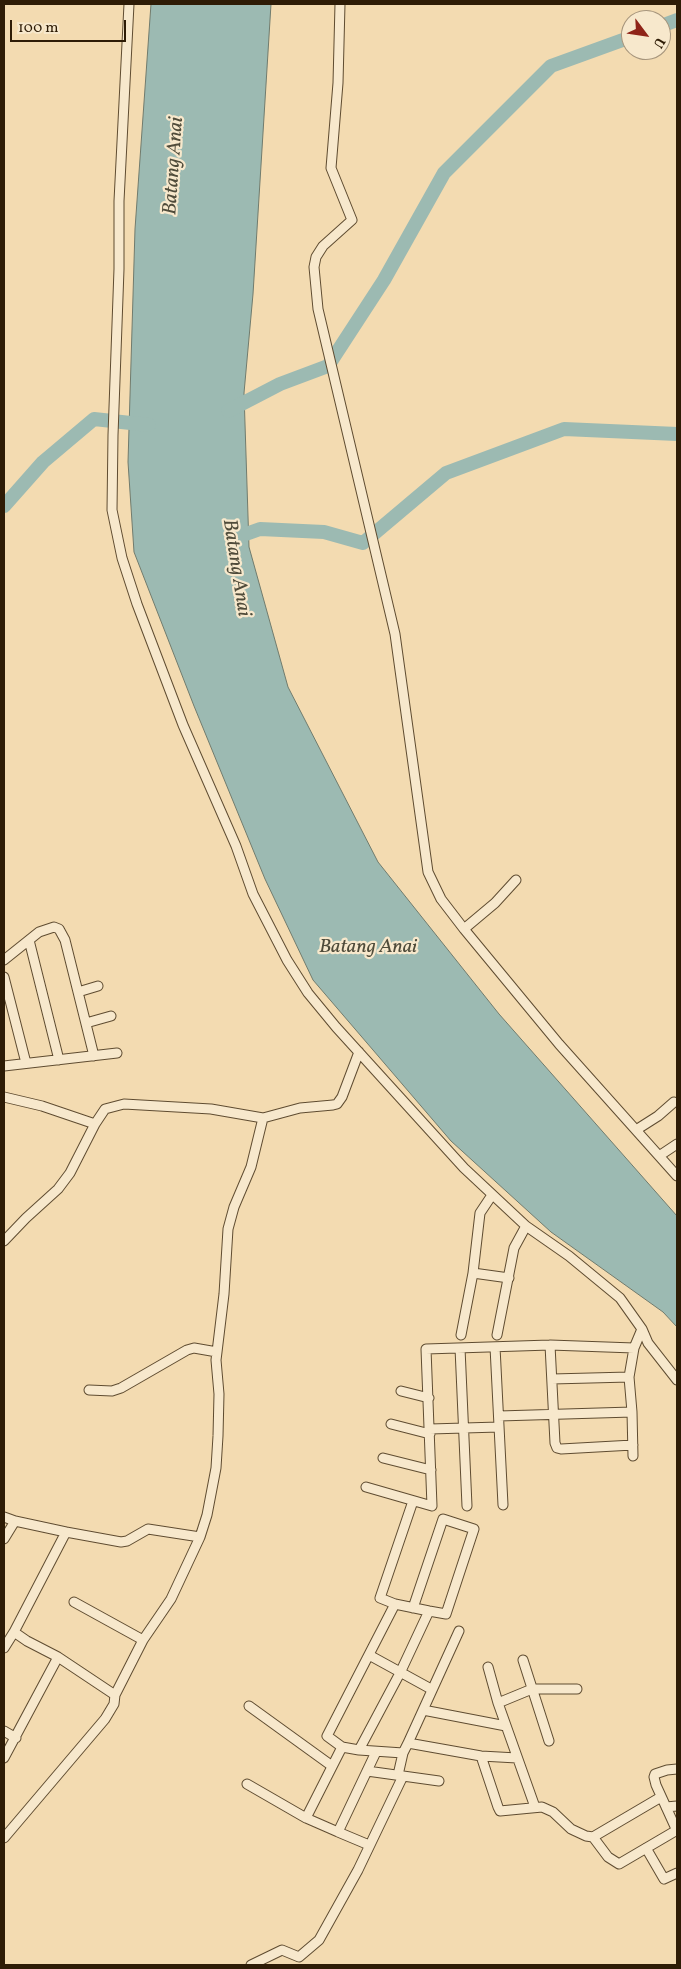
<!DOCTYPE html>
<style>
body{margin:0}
#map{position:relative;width:681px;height:1969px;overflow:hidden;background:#f3dbb1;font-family:Vollkorn,serif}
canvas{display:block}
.frame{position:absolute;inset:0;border:5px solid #2e1c06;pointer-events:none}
.north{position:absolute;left:621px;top:10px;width:50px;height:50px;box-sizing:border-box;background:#f7e8cc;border:1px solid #a7967d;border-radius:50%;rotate:121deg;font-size:14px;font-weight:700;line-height:20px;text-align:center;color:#2e1c06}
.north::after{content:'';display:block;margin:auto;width:18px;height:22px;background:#8f2418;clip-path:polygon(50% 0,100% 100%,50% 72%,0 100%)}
.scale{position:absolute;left:10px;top:20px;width:116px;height:22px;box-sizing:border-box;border:2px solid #2e1c06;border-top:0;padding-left:6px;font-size:15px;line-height:18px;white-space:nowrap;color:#2e1c06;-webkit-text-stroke:4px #f7e8cc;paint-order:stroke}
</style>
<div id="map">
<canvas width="681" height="1969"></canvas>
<div class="frame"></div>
<div class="north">U</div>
<div class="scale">100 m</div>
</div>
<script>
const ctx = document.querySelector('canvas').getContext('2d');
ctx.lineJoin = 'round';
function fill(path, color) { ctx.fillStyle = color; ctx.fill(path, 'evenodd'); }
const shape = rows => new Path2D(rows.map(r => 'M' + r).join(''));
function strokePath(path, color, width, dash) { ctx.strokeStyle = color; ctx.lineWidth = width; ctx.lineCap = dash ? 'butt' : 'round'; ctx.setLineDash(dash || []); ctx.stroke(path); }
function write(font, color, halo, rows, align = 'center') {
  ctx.font = font + ' Vollkorn,serif'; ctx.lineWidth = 4.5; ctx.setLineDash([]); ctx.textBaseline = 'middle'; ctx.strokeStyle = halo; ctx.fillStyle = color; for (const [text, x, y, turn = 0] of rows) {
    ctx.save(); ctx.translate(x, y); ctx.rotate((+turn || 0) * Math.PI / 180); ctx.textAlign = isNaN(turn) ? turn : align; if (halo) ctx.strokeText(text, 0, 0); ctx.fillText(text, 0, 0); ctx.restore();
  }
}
const water = shape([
 [151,4,271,4,253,294,244,393,249,547,288,687,378,862,499,1014,677,1216,677,1327,663,1312,551,1232,451,1141,313,980,265,879,194,706,134,552,128,462,135,229,151,4]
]);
const river = shape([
 [661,26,677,20],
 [228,411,280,384,328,366,384,280,444,173,551,66,631,37],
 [4,506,43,462,94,419,149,425],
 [232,539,260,529,324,532,363,543,446,473,564,429,677,434]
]);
const minor = shape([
 [129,4,119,201,119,269,113,435,112,510,122,558,137,604,183,725,236,846,253,894,287,960,308,993,336,1027,464,1168,526,1226,569,1256,620,1298,642,1329,648,1343,677,1380],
 [340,4,338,83,331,168,352,220,323,246,316,257,314,267,318,309,395,634,428,872,441,899,464,929,559,1044,677,1176],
 [464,929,495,903,516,880],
 [29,940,59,1060],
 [4,960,39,932,54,927,59,929,65,940,94,1056],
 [4,977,26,1063],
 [78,992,98,986],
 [86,1023,111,1016],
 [4,1066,117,1053],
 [4,1097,42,1106,95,1124],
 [636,1130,658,1116,674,1102],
 [659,1156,677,1144],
 [492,1195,480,1213,473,1273,509,1278],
 [4,1241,26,1218,58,1189,70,1173,95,1124,105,1109,124,1104,211,1109,263,1118,300,1108,333,1105,337,1104,342,1097,359,1052],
 [461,1335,473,1273],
 [497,1335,514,1248,526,1226],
 [550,1345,555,1443,557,1448,561,1449,633,1445],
 [495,1347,503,1505],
 [460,1348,467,1506],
 [217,1352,224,1294,228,1229,234,1207,251,1167,263,1118],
 [552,1379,629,1377],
 [89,1390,112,1391,121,1388,187,1350,194,1348,217,1352,216,1360,219,1394,218,1436,216,1468,207,1515,200,1537,171,1599,143,1640,115,1695],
 [401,1391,429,1398],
 [499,1416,632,1412],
 [391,1424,430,1434],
 [430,1429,499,1427],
 [633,1456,632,1412,629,1377,634,1348,642,1329],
 [383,1458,431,1470],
 [366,1487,432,1506,426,1349,550,1345,634,1348],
 [4,1517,15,1521],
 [4,1539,15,1521,66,1532],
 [74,1602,143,1640],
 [395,1604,380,1598,413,1501],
 [413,1608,443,1519,474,1529,446,1614,429,1611,395,1604,327,1736,342,1747,359,1750,403,1753,408,1743,481,1756,517,1758],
 [4,1648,14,1632],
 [369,1655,431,1689],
 [523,1660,549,1741],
 [488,1667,498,1703,535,1807],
 [498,1703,532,1689,577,1689],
 [249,1706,332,1766],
 [423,1710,506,1726],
 [4,1731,16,1738],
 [408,1743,459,1631],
 [359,1750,400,1673,429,1611],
 [481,1756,498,1807,500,1811,542,1807,553,1812,571,1829,586,1836,593,1837,661,1797],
 [4,1758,58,1657],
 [677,1769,667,1770,655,1774,654,1777,656,1785,677,1831],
 [367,1771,439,1781],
 [398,1775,403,1753],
 [247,1784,306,1818],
 [666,1807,677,1806],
 [338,1832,306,1818,342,1747],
 [593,1837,608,1857,619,1864,677,1830],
 [4,1838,105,1719,114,1704,115,1695,58,1657,27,1641,14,1632,66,1532,121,1542,127,1541,148,1529,200,1537],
 [369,1845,338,1832,376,1752],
 [646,1848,664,1879,677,1873],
 [251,1965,282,1950,299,1957,319,1940,358,1870,403,1776]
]);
const waterNames = [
 ["Batang Anai",175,166,-86],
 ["Batang Anai",235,568,81],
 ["Batang Anai",368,948]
];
fill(water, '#9cbab2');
strokePath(water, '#707b6d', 1);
strokePath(river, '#9cbab2', 14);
strokePath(minor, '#5f4c31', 11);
strokePath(minor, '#f7e8cc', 9);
write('italic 20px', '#4f4b3a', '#f7e8cc', waterNames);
</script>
